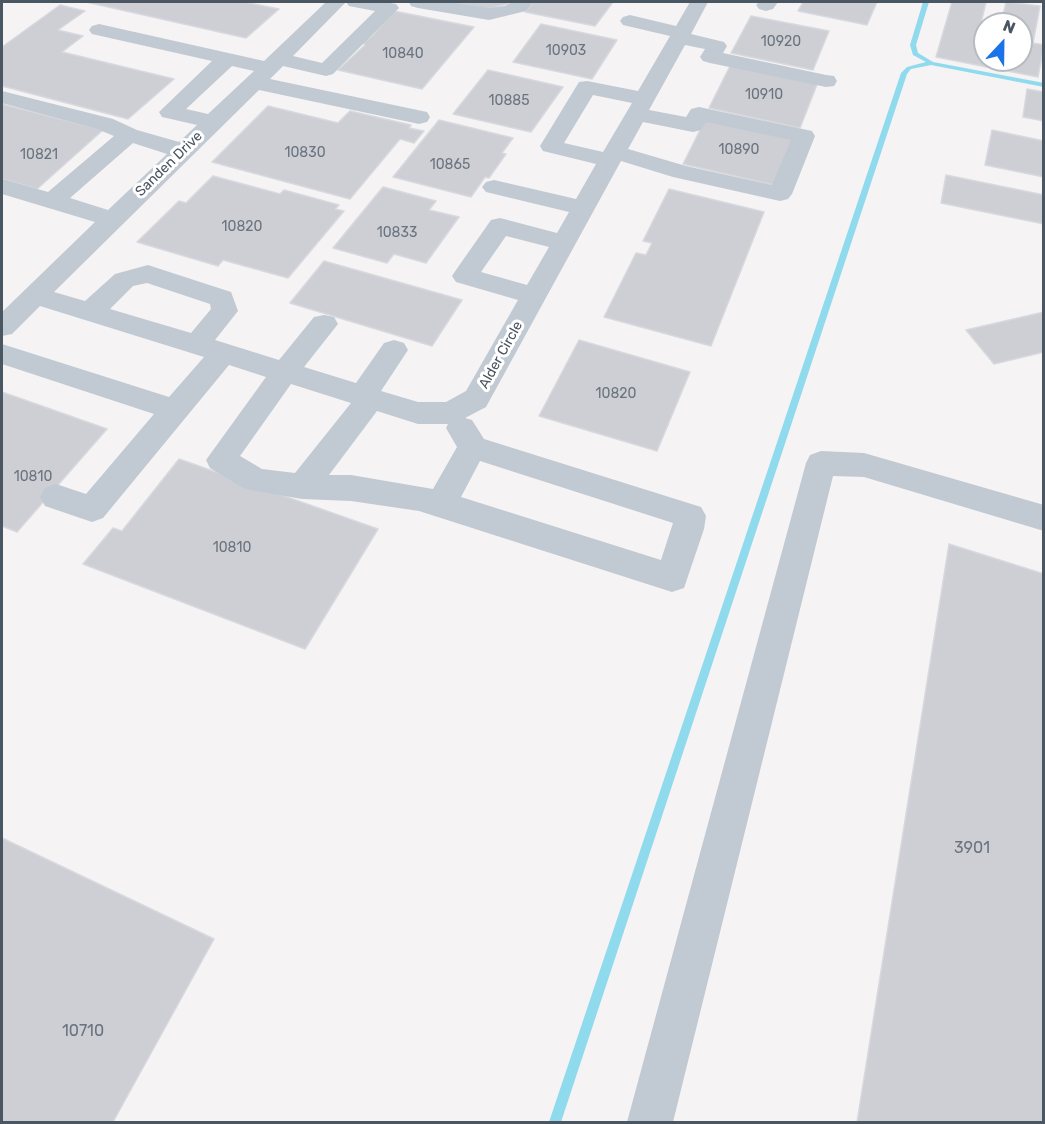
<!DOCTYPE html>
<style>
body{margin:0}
#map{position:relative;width:1045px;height:1124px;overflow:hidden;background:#f5f3f3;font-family:Rubik,sans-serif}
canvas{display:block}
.frame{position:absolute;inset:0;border:3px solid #4a5661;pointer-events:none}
.north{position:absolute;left:973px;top:12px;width:60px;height:60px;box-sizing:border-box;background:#fff;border:2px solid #b7bbc0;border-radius:50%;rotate:22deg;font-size:16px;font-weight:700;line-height:24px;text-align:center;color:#4a5661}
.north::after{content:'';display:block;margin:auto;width:21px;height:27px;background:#1a73e8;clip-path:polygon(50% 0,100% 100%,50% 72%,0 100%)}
</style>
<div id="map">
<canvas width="1045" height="1124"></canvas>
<div class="frame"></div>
<div class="north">N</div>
</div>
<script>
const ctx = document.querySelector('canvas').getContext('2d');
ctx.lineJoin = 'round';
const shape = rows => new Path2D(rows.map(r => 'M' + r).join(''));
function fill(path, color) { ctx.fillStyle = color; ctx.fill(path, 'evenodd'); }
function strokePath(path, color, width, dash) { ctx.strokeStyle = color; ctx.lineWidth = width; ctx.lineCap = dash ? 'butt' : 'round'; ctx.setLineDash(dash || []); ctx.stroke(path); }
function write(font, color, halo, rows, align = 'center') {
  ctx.font = font + ' Rubik,sans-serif'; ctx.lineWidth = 6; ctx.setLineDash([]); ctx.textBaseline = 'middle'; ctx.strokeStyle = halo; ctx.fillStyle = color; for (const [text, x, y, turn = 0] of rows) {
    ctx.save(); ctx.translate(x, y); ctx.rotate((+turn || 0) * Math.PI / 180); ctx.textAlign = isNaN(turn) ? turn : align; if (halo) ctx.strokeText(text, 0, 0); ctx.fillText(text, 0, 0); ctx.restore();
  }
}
const stream = shape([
 [923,2,929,2,916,45,918,53,933,62,1044,83,1044,87,931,65,911,69,907,74,561,1122,549,1122,901,73,907,67,926,62,913,55,910,45,923,2]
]);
const building = shape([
 [86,2,244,2,279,9,246,38,86,2],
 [450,2,516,2,487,9,450,2],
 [533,2,613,2,595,26,525,12,533,2],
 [803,2,877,2,867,25,798,11,803,2],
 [952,2,986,2,977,40,985,42,985,60,1021,60,1021,24,1001,24,1006,2,1040,6,1033,43,1044,45,1038,77,936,57,952,2],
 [60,5,85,11,58,30,83,36,62,52,174,79,128,119,2,86,2,47,60,5],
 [394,11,474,27,422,89,338,70,365,45,363,43,373,35,394,11],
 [751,16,829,31,813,70,731,53,751,16],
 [541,24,617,40,592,79,513,62,541,24],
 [731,64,818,82,800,128,709,108,731,64],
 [488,70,563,87,531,132,453,114,488,70],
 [1027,89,1044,92,1044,121,1023,117,1027,89],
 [2,104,103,130,37,189,2,179,2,104],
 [268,106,338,123,350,111,411,125,409,128,424,131,414,143,400,139,350,199,212,162,268,106],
 [706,118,793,137,774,185,683,164,706,118],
 [439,120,513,138,502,153,506,154,489,178,485,177,471,197,393,177,439,120],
 [992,130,1044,141,1044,177,985,165,992,130],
 [946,175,1044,195,1044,224,941,203,946,175],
 [213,176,280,194,284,190,339,205,335,209,344,211,288,278,223,260,218,266,137,242,179,201,186,203,213,176],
 [383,187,436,201,429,210,459,217,426,263,394,254,387,263,333,248,383,187],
 [669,189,764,212,711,346,604,317,636,253,646,255,652,243,643,241,669,189],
 [324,261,462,300,432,346,290,303,324,261],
 [1044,312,1044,352,994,364,966,330,1044,312],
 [579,340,690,372,657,451,539,416,579,340],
 [2,392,107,429,17,532,2,526,2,392],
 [179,459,378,529,305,649,83,564,113,528,122,531,179,459],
 [949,544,1044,574,1044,1122,857,1122,949,544],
 [2,838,214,939,113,1122,2,1122,2,838]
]);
const minor = shape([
 [326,2,385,2,396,4,399,8,333,74,326,76,283,66,270,79,427,112,430,117,427,122,419,124,259,90,54,292,85,301,115,274,148,265,157,268,231,292,238,311,215,340,279,360,314,317,324,315,334,317,338,324,304,367,356,383,384,343,394,340,404,343,408,350,381,391,418,402,446,402,466,391,518,300,456,282,452,276,456,270,491,220,500,218,557,233,569,212,486,192,482,187,486,182,494,180,576,199,596,164,543,151,540,146,579,82,587,81,638,91,670,36,623,25,620,21,623,17,630,15,676,26,690,2,708,2,691,34,724,42,727,46,723,53,826,75,834,76,837,81,834,86,826,87,710,63,703,61,700,57,705,49,685,45,649,110,686,117,691,109,699,107,812,131,815,136,792,194,788,199,780,201,673,177,621,161,486,407,465,418,472,420,484,439,701,507,706,516,704,529,684,588,672,592,419,511,351,501,302,499,245,489,210,468,206,460,266,377,229,365,103,518,92,522,45,506,40,497,45,488,56,484,86,494,154,414,2,364,2,344,169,397,204,357,40,306,12,334,2,336,2,312,95,222,2,194,2,179,48,192,114,136,97,129,2,103,2,91,113,119,137,130,179,142,197,125,162,117,159,112,212,61,92,34,89,30,92,26,99,24,264,61,326,2],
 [346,2,349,6,375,11,322,63,293,56,346,2],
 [232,66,254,71,208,114,186,109,232,66],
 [593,95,632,103,603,152,564,143,593,95],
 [643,122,693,132,701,130,706,122,791,140,772,185,686,166,628,149,643,122],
 [133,143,167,154,108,210,70,198,133,143],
 [506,236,549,247,527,285,481,272,506,236],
 [147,283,210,304,211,309,191,333,110,309,133,286,147,283],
 [291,384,351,403,295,473,262,469,240,456,291,384],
 [377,411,418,424,448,424,446,428,457,447,433,489,351,475,329,475,377,411],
 [480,461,673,523,661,560,461,497,480,461],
 [409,2,450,2,489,8,505,6,513,2,533,2,526,11,489,20,418,8,411,6,409,2],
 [759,2,778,2,773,9,766,11,759,9,756,5,759,2],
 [821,451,864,453,1044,505,1044,531,864,477,833,476,673,1122,627,1122,806,463,810,455,821,451]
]);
const numberNames = [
 ["10920",781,42],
 ["10903",566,51],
 ["10840",403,54],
 ["10910",764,95],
 ["10885",509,101],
 ["10890",739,150],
 ["10830",305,153],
 ["10821",39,155],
 ["10865",450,165],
 ["10820",242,227],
 ["10833",397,233],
 ["10820",616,394],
 ["10810",33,477],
 ["10810",232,548]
];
const farStreetnames = [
 ["Sanden Drive",169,164,-44],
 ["Alder Circle",501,355,-61]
];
const nearNumbernames = [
 ["3901",972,848],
 ["10710",83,1031]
];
fill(stream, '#90daee');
fill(building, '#cdcfd5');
strokePath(building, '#d7d9de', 1.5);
fill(minor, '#c1cad2');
write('14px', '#6b747e', null, numberNames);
write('14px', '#4a5661', '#fff', farStreetnames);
write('16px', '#6b747e', null, nearNumbernames);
</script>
